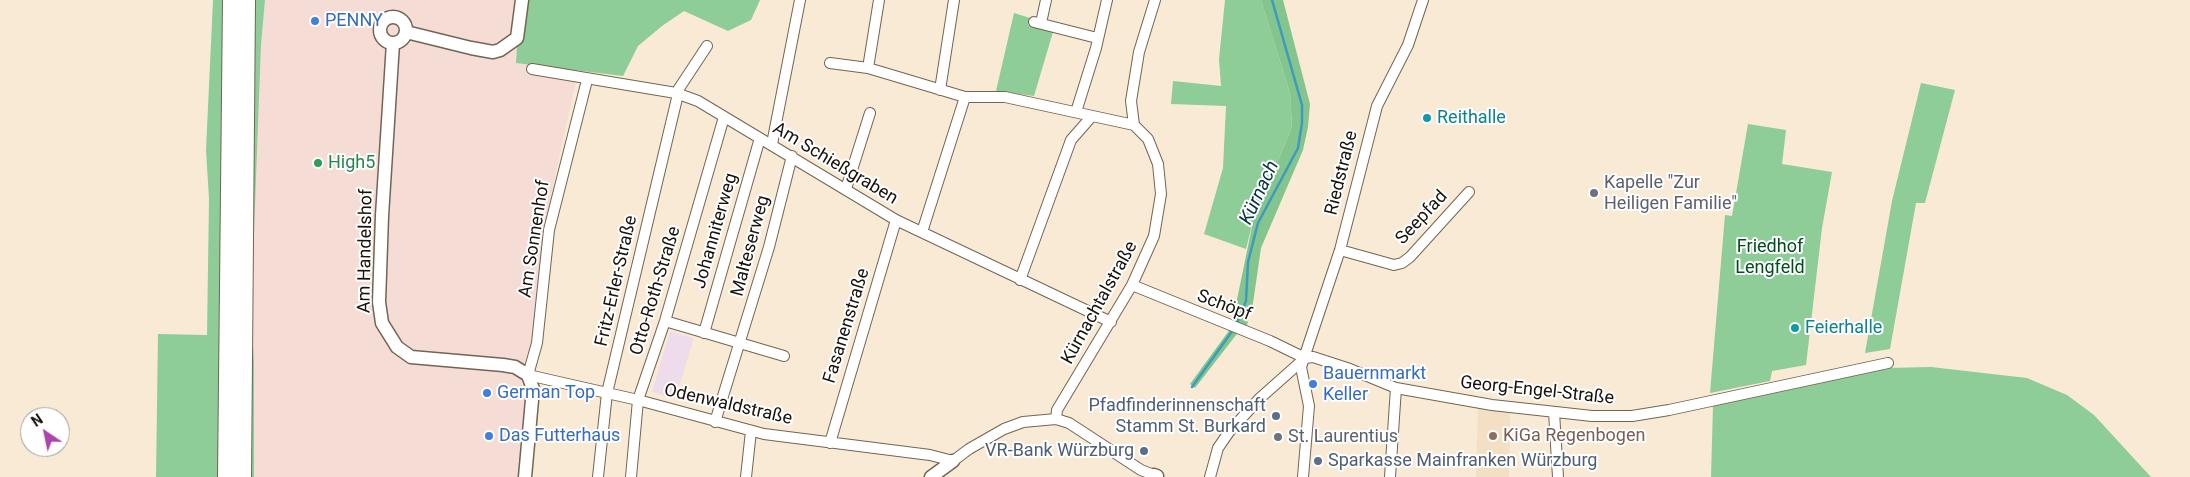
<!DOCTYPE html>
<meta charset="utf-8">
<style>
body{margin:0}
#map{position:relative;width:2190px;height:477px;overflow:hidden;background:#f9ead5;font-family:Roboto,sans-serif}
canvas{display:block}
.north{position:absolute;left:20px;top:407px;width:50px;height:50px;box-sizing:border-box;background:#fff;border:1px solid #a2a09d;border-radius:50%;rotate:326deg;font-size:14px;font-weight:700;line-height:20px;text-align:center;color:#17120b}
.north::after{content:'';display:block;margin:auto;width:18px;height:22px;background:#aa45aa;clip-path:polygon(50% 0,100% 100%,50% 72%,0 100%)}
</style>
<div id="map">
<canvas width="2190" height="477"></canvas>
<div class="north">N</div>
</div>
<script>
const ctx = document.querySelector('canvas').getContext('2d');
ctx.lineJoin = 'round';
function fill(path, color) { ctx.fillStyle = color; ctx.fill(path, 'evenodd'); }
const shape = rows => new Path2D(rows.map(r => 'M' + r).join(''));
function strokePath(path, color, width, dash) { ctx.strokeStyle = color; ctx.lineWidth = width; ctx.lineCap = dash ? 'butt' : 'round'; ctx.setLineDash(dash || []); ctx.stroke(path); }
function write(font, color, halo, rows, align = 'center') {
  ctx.font = font + ' Roboto,sans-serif'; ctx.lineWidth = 4; ctx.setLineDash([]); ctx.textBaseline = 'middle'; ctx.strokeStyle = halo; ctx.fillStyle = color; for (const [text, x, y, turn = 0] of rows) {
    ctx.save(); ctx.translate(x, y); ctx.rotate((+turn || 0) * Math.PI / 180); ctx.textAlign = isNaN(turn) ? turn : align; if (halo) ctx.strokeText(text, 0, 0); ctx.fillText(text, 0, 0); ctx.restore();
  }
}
const commercial = shape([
 [265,0,520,0,532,65,578,72,544,227,518,477,254,477,254,361,251,312,261,45]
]);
const industrial = shape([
 [670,331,694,338,675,399,652,392]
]);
const built = shape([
 [1478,409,1510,413,1509,477,1476,477]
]);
const green = shape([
 [213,0,265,0,261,45,251,312,254,361,254,477,156,477,158,334,207,335,209,199,206,150],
 [520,0,760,0,751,20,728,31,684,11,662,26,638,46,623,76,516,63],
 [1225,0,1261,0,1290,93,1292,127,1254,217,1246,249,1204,234,1223,168,1226,106,1171,104,1173,81,1221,86,1219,59],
 [1014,13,1030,18,1028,25,1053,32,1034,96,996,91],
 [1921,83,1955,90,1925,203,1916,203,1890,349,1865,353,1892,201],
 [1748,124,1786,130,1782,164,1832,172,1822,228,1806,365,1772,371,1770,381,1710,393,1725,215,1732,216],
 [1931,367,2027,378,2067,395,2094,415,2151,477,1711,477,1713,405,1886,368]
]);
const forest = shape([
 [1261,0,1283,0,1310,104,1308,127,1303,150,1261,248,1253,303,1247,325,1236,335,1195,388,1190,384,1228,332,1233,319,1254,217,1292,127,1290,93]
]);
const stream = shape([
 [1236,325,1246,301,1248,262,1258,223,1298,148,1302,123,1302,105,1272,0],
 [1192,387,1233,330]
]);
const minor = shape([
 [1034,22,1097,38],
 [1041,23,1046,0],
 [830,63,868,68,965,97],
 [868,68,879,0],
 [532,69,676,93,698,101,896,220,1111,322],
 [587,80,549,230,537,343,528,375,638,400,764,434,930,455,953,461,969,449,1004,429,1023,422,1056,419,1069,423,1141,470,1154,475],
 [940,90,954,0],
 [676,93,707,46],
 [1076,112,1096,48,1107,0],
 [772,144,800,0],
 [846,189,870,113],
 [922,232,965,97,1005,97,1134,125],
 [1340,250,1394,265,1402,263,1410,257,1469,192],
 [1020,280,1071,140,1092,116],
 [1132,285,1270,341,1305,358],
 [665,321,784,356],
 [704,333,760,138],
 [1305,358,1313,357,1350,369,1396,388,1492,405,1592,416,1632,416,1669,410,1888,363],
 [1554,412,1558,477],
 [1056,419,1057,410,1132,285,1154,236,1161,194,1158,164,1148,139,1134,125,1131,101,1139,52,1155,0],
 [715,422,769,247,792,156],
 [830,443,896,220],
 [598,477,607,393,678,94],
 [631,477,638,400,665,321,724,117],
 [746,477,751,431],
 [1210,477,1218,448,1229,432,1259,399,1304,359],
 [1303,477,1309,406,1301,367,1340,250,1377,106,1408,45,1423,0],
 [1390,477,1396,388]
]);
const tertiary = shape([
 '380 30a13 13 0 1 1 26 0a13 13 0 1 1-26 0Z',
 [406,32,471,48,493,52,500,50,517,38,522,0],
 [393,43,382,216,379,302,382,323,397,347,411,357,503,365,515,367,528,375,533,389,525,477],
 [1154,475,1157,476],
 [931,477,953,461]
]);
const trunk = shape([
 [227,477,232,0],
 [242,477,246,0]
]);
const markers = [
 [315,21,5,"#3f7fe0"],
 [1427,118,5,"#0f9aa8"],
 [318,163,5,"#2e9e5b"],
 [1594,193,5,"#6b7280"],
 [1795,328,5,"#0f9aa8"],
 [1313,384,5,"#3f7fe0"],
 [487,393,5,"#3f7fe0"],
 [1276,416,5,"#5c6f8a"],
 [489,436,5,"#3f7fe0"],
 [1493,436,5,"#8d6e63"],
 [1278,437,5,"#6b7280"],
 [1144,451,5,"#5c6f8a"],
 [1318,461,5,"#5c6f8a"]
];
const shopNames = [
 ["PENNY",325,21],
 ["Bauernmarkt",1323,374],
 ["Keller",1323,395],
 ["German Top",497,393],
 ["Das Futterhaus",499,436]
];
const cultureNames = [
 ["Reithalle",1437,118],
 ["Feierhalle",1805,328]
];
const leisureNames = [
 ["High5",328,163]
];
const streetNames = [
 ["Am Schießgraben",835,164,31],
 ["Riedstraße",1342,173,-76],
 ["Seepfad",1422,218,-47],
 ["Johanniterweg",716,231,-74],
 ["Am Sonnenhof",535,239,-81],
 ["Malteserweg",751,246,-75],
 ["Am Handelshof",366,251,-89],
 ["Fritz-Erler-Straße",617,281,-77],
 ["Otto-Roth-Straße",656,291,-73],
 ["Kürnachtalstraße",1100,303,-61],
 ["Schöpf",1224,306,21],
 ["Fasanenstraße",847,326,-73],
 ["Georg-Engel-Straße",1537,391,6],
 ["Odenwaldstraße",728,405,13]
];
const worshipNames = [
 ["Kapelle \"Zur",1604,183],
 ["Heiligen Familie\"",1604,204],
 ["St. Laurentius",1288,437]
];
const parkNames = [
 ["Friedhof",1770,247],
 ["Lengfeld",1770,268]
];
const serviceNames = [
 ["Pfadfinderinnenschaft",1266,406],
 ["Stamm St. Burkard",1266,427],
 ["VR-Bank Würzburg",1134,451],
 ["Sparkasse Mainfranken Würzburg",1328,461,"left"]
];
const educationNames = [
 ["KiGa Regenbogen",1503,436]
];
const waterNames = [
 ["Kürnach",1260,193,-65]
];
fill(commercial, '#f5dcd4');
fill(industrial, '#eedced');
fill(built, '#f3e0c4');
fill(green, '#8ecc98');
fill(forest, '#84c58e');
strokePath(stream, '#3c9bbe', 2.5);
strokePath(minor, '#726553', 12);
strokePath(tertiary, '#726553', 15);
strokePath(trunk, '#726553', 20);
strokePath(minor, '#fff', 10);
strokePath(tertiary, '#fff', 12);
strokePath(trunk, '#fff', 18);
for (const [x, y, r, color] of markers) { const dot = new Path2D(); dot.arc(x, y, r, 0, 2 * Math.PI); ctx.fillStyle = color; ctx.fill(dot); strokePath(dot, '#fff', 2); }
write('18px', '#366cbe', '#fff', shopNames, 'left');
write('18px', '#0d838f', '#fff', cultureNames, 'left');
write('18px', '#27864d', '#fff', leisureNames, 'left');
write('18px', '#17120b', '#fff', streetNames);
write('18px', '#5b616d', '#fff', worshipNames, 'left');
write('18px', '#004d1c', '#fff', parkNames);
write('18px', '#4e5e75', '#fff', serviceNames, 'right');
write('18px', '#785e54', '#fff', educationNames, 'left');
write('italic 19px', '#063341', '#fff', waterNames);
</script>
